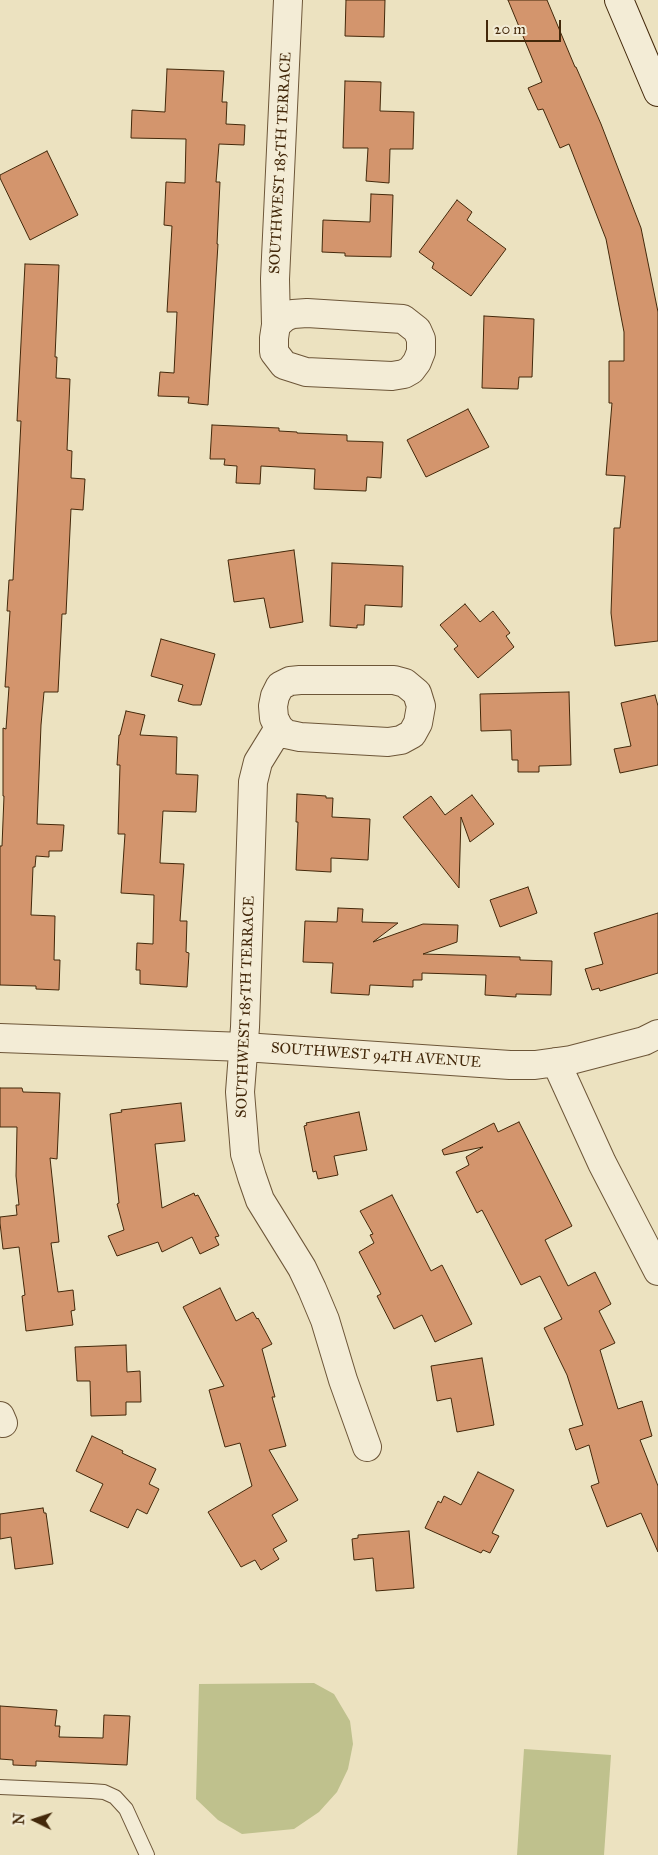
<!DOCTYPE html>
<style>
body{margin:0}
#map{position:relative;width:658px;height:1855px;overflow:hidden;background:#ece2c0;font-family:"IM FELL Great Primer",serif}
canvas{display:block}
.north{position:absolute;left:10px;top:1795px;width:50px;height:50px;-webkit-text-stroke:4px #f3ecd6;paint-order:stroke;rotate:274deg;font-size:14px;font-weight:700;line-height:20px;text-align:center;color:#43280a}
.north::after{content:'';display:block;margin:auto;width:18px;height:22px;background:#43280a;clip-path:polygon(50% 0,100% 100%,50% 72%,0 100%)}
.scale{position:absolute;left:486px;top:20px;width:75px;height:22px;box-sizing:border-box;border:2px solid #43280a;border-top:0;padding-left:6px;font-size:15px;line-height:18px;white-space:nowrap;color:#43280a;-webkit-text-stroke:4px #f3ecd6;paint-order:stroke}
</style>
<div id="map">
<canvas width="658" height="1855"></canvas>
<div class="north">N</div>
<div class="scale">20 m</div>
</div>
<script>
const ctx = document.querySelector('canvas').getContext('2d');
ctx.lineJoin = 'round';
function fill(path, color) { ctx.fillStyle = color; ctx.fill(path, 'evenodd'); }
const shape = rows => new Path2D(rows.map(r => 'M' + r).join(''));
function strokePath(path, color, width, dash) { ctx.strokeStyle = color; ctx.lineWidth = width; ctx.lineCap = dash ? 'butt' : 'round'; ctx.setLineDash(dash || []); ctx.stroke(path); }
function write(font, color, halo, rows, align = 'center') {
  ctx.font = font + ' "IM FELL Great Primer",serif'; ctx.lineWidth = 5; ctx.setLineDash([]); ctx.textBaseline = 'middle'; ctx.strokeStyle = halo; ctx.fillStyle = color; for (const [text, x, y, turn = 0] of rows) {
    ctx.save(); ctx.translate(x, y); ctx.rotate((+turn || 0) * Math.PI / 180); ctx.textAlign = isNaN(turn) ? turn : align; if (halo) ctx.strokeText(text, 0, 0); ctx.fillText(text, 0, 0); ctx.restore();
  }
}
const green = shape([
 [314,1683,334,1694,350,1721,353,1744,348,1769,337,1792,319,1812,294,1829,242,1834,218,1820,196,1799,199,1684],
 [524,1749,611,1755,604,1855,517,1855]
]);
const building = shape([
 [346,0,385,0,384,37,345,36,346,0],
 [508,0,547,0,575,67,576,67,601,124,641,228,658,312,658,641,615,646,611,613,614,528,620,528,625,476,606,475,612,403,609,403,609,361,624,361,624,332,606,239,569,144,560,148,543,109,538,110,528,88,542,82,508,0],
 [167,69,224,71,222,102,227,102,226,124,245,125,244,145,219,144,216,182,220,182,217,244,218,244,208,405,188,403,189,397,158,396,160,372,174,373,177,312,167,312,172,226,164,225,166,182,185,183,186,139,131,138,132,110,165,112,167,69],
 [345,81,381,82,380,111,414,112,413,149,390,149,389,183,366,181,368,148,343,148,345,81],
 [47,151,78,215,30,240,0,178,0,175,47,151],
 [371,194,393,195,391,257,345,256,345,253,322,252,323,220,370,222,371,194],
 [457,200,472,212,467,220,506,249,471,296,432,268,434,263,419,252,457,200],
 [25,264,59,265,55,357,57,357,56,378,70,379,67,450,72,451,71,478,85,479,83,510,71,509,66,614,62,614,58,692,44,692,41,725,37,824,64,825,62,851,49,851,49,857,36,856,35,867,33,867,31,915,55,916,54,960,60,960,59,990,36,989,36,986,0,985,0,846,2,846,4,796,3,796,3,728,6,729,9,687,5,687,10,611,7,611,9,580,13,580,21,421,17,421,25,264],
 [484,316,534,319,532,377,519,377,518,389,482,388,484,316],
 [468,409,489,447,426,477,407,440,468,409],
 [212,425,279,428,279,431,297,432,297,433,347,435,347,441,383,442,381,478,367,477,366,491,314,489,315,469,261,466,260,484,236,483,237,466,224,465,225,459,210,459,212,425],
 [294,550,303,622,270,628,264,598,234,602,228,560,294,550],
 [332,563,403,566,402,607,365,605,364,625,357,625,357,628,330,626,332,563],
 [465,604,480,622,493,611,510,633,506,636,514,647,478,678,454,649,458,646,440,625,465,604],
 [161,639,215,654,201,705,193,705,178,701,183,685,151,676,161,639],
 [569,692,571,765,539,766,539,772,518,772,518,760,512,760,511,730,481,731,480,694,569,692],
 [655,695,658,706,658,765,620,773,614,749,631,746,621,703,655,695],
 [126,711,145,715,140,735,177,737,176,774,198,775,196,812,163,811,160,863,184,864,180,921,187,921,186,952,189,953,187,987,140,984,140,970,136,970,137,943,153,944,154,895,121,893,125,834,118,834,120,765,117,765,119,735,120,735,126,711],
 [297,794,326,796,326,798,333,798,332,817,370,819,368,860,331,858,331,872,296,870,298,822,296,822,297,794],
 [472,795,494,824,470,842,461,817,459,888,403,817,431,796,445,815,472,795],
 [528,887,537,913,500,927,490,900,528,887],
 [338,908,363,909,362,922,398,923,373,942,423,924,458,925,457,942,423,954,520,957,520,960,552,961,551,995,516,994,516,997,485,995,486,975,422,973,422,980,413,980,413,987,370,985,369,995,331,993,333,963,303,962,305,921,337,922,338,908],
 [658,913,658,973,600,991,599,988,592,990,585,969,603,964,594,933,658,913],
 [0,1088,22,1088,23,1092,60,1093,57,1159,50,1158,59,1242,51,1243,58,1292,73,1290,75,1310,71,1311,73,1325,26,1331,22,1296,25,1295,19,1247,3,1249,0,1223,0,1217,17,1215,16,1205,19,1205,16,1176,17,1127,0,1127,0,1088],
 [181,1103,185,1141,155,1144,162,1208,194,1193,195,1196,198,1195,219,1236,215,1237,219,1245,200,1254,192,1237,162,1252,158,1242,117,1256,108,1236,124,1230,117,1204,119,1203,110,1114,122,1112,121,1110,181,1103],
 [359,1112,367,1150,334,1156,338,1175,318,1179,316,1171,313,1172,304,1126,307,1125,306,1123,359,1112],
 [519,1122,572,1226,545,1240,568,1286,595,1272,611,1304,599,1311,615,1343,600,1350,618,1409,642,1401,652,1436,640,1440,658,1486,658,1552,641,1513,607,1527,591,1486,599,1483,589,1445,576,1450,569,1429,583,1425,567,1375,544,1328,562,1319,540,1276,521,1285,482,1210,477,1213,456,1172,469,1165,466,1157,483,1147,444,1155,442,1150,494,1123,498,1132,519,1122],
 [392,1195,431,1271,442,1265,472,1324,435,1342,422,1315,394,1329,377,1296,381,1294,359,1252,374,1243,370,1235,373,1234,360,1211,392,1195],
 [220,1288,236,1321,253,1312,257,1319,258,1318,272,1344,262,1349,275,1397,272,1397,286,1446,269,1450,298,1500,272,1515,287,1541,273,1549,279,1559,261,1570,255,1560,241,1567,208,1512,252,1486,240,1443,225,1447,209,1390,224,1386,183,1307,220,1288],
 [126,1345,127,1372,140,1371,141,1402,126,1402,126,1415,91,1416,90,1381,77,1381,75,1347,126,1345],
 [482,1358,494,1425,457,1432,451,1398,437,1401,431,1366,482,1358],
 [92,1436,123,1451,122,1453,156,1469,149,1484,159,1489,147,1514,137,1509,128,1528,90,1511,103,1484,76,1471,92,1436],
 [478,1472,514,1490,492,1533,499,1536,490,1553,483,1550,481,1553,425,1528,438,1501,441,1503,444,1496,461,1505,478,1472],
 [43,1508,44,1513,46,1513,53,1564,15,1569,11,1537,0,1539,0,1514,43,1508],
 [409,1531,414,1588,376,1591,373,1558,354,1560,352,1539,358,1538,358,1535,409,1531],
 [0,1706,57,1710,55,1726,60,1726,59,1737,103,1738,104,1715,130,1716,127,1765,36,1761,36,1766,13,1765,13,1760,0,1759,0,1706]
]);
const lane = shape([
 [0,1787,91,1791,104,1792,115,1797,126,1809,147,1855]
]);
const street = shape([
 [307,313,403,319,417,330,421,339,421,352,417,362,411,370,404,374,392,376,306,372,284,365,274,352,274,338,276,325,285,317,293,314,307,313],
 [276,325,275,279,288,0],
 [300,680,394,680,405,683,417,693,421,706,418,723,412,734,401,740,388,742,300,737,286,734,279,728,274,718,273,706,275,696,280,686,290,681,300,680],
 [279,728,258,762,253,782,245,1027,240,1092,245,1154,252,1177,260,1200,302,1268,312,1289,325,1320,343,1380,367,1447],
 [0,1038,244,1047,510,1065,535,1065,571,1060,644,1041,658,1034],
 [556,1062,602,1163,658,1271],
 [0,1416,3,1423]
]);
const secondary = shape([
 [619,0,658,92]
]);
const streetNames = [
 ["SOUTHWEST 185TH TERRACE",281,163,-87],
 ["SOUTHWEST 185TH TERRACE",246,1007,-88],
 ["SOUTHWEST 94TH AVENUE",376,1056,4]
];
fill(green, '#bfc18d');
fill(building, '#d3956d');
strokePath(building, '#43280a', 1);
strokePath(lane, '#6d5638', 16);
strokePath(street, '#6d5638', 30);
strokePath(secondary, '#43280a', 30);
strokePath(lane, '#f3ecd6', 14);
strokePath(street, '#f3ecd6', 28);
strokePath(secondary, '#f3ecd6', 28);
write('15px', '#43280a', '#f3ecd6', streetNames);
</script>
